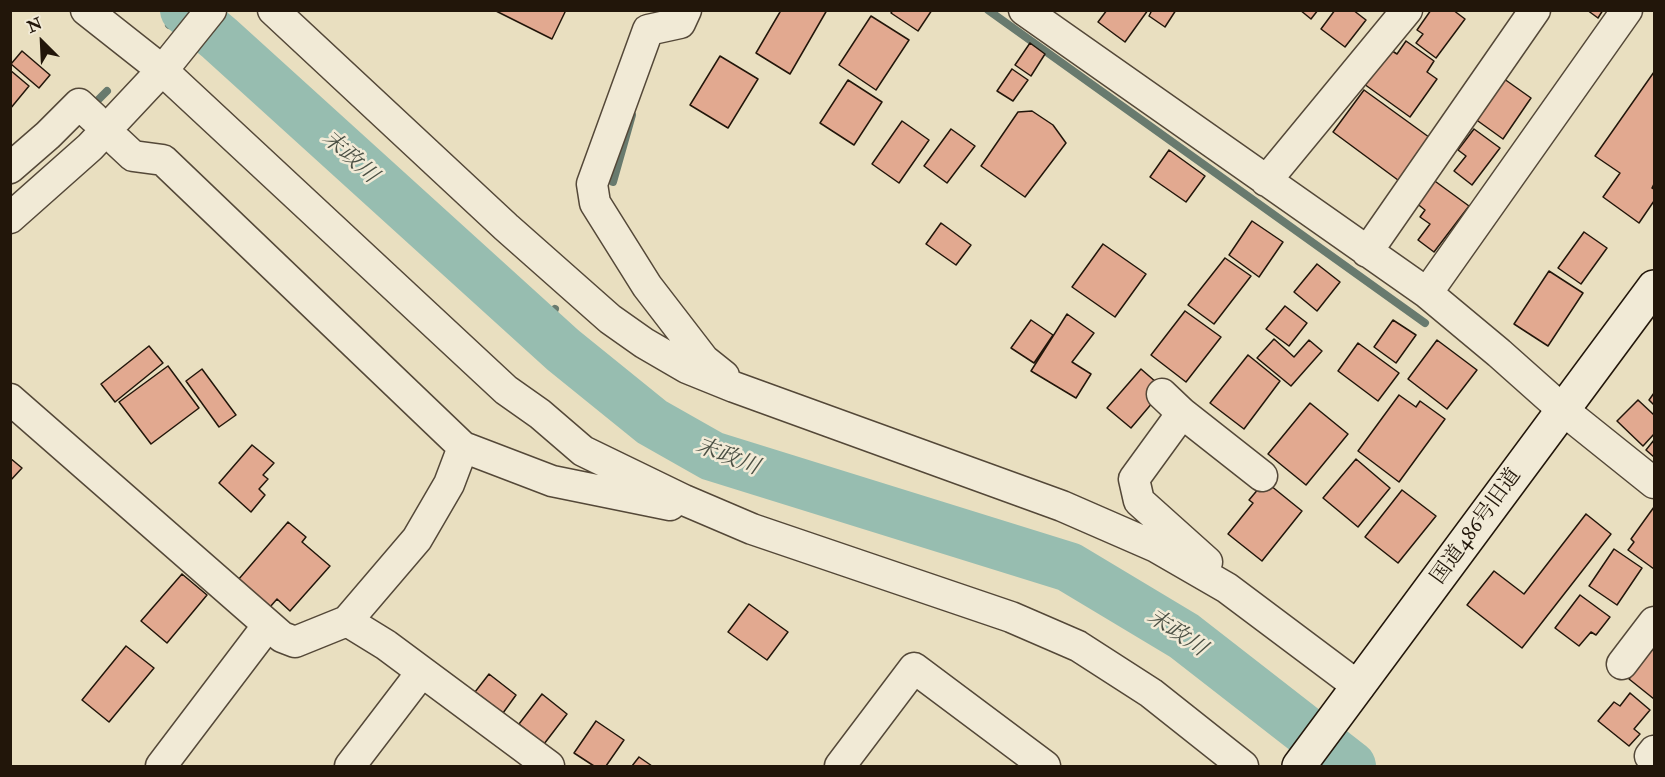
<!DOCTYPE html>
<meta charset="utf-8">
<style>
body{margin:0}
#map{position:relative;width:1665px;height:777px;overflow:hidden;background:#e9dfc0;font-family:"IM FELL Double Pica",serif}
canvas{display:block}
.frame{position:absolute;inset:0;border:12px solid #22160a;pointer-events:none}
.north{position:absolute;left:12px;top:12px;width:60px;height:60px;-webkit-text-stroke:4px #f1ead6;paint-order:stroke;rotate:336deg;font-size:16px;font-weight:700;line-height:24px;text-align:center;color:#22160a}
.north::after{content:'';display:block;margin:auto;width:21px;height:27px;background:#22160a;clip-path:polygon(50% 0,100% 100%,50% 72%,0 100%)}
</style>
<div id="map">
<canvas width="1665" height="777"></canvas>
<div class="frame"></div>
<div class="north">N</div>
</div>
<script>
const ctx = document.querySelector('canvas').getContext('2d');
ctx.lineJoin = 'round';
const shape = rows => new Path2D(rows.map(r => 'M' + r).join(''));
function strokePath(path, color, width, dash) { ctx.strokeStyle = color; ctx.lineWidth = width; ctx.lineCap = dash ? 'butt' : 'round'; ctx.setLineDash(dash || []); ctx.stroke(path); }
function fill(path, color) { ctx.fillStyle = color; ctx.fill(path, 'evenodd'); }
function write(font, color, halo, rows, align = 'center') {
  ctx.font = font + ' "IM FELL Double Pica","Noto Serif JP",serif'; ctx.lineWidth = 5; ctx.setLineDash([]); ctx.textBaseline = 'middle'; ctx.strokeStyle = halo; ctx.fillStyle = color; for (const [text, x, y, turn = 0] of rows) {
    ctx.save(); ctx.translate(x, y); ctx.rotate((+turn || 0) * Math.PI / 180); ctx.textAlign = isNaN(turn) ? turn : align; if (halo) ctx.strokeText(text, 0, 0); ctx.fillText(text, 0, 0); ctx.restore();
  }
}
const stream = shape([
 [988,10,1425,323],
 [169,25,179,10],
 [90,108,107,91],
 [613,182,632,115],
 [544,334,555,309]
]);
const river = shape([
 [185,10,219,38,563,350,652,422,712,456,1069,567,1184,636,1351,766]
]);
const building = shape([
 [494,10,566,10,552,39,494,10],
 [778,10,827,10,790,74,756,53,780,12,778,10],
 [893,10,932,10,918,31,891,13,893,10],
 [1107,10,1148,10,1125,42,1098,22,1107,10],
 [1152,10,1176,10,1165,27,1149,16,1152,10],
 [1300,10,1318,10,1311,19,1300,10],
 [1335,10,1353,10,1366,20,1345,47,1321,29,1335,10],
 [1431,10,1453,10,1465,19,1436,58,1416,43,1423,34,1417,30,1431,10],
 [1587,10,1603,10,1598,18,1587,10],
 [871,16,909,40,876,90,839,65,871,16],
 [1406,41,1434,61,1427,72,1437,79,1410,117,1364,84,1389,49,1397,54,1406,41],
 [1030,43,1045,54,1031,76,1015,65,1030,43],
 [22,51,50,75,39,88,11,64,22,51],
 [720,56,758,79,728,128,690,105,720,56],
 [1012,69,1028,80,1013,101,997,91,1012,69],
 [10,70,29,86,10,109,10,70],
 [1654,72,1654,184,1652,188,1654,189,1654,201,1639,223,1603,197,1620,173,1595,156,1654,72],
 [1500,76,1531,98,1503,139,1471,116,1500,76],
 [848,80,882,102,854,145,820,123,848,80],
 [1364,90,1433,140,1402,183,1333,132,1364,90],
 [1032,111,1053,125,1066,143,1025,197,981,166,1018,112,1032,111],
 [902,121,929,140,899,183,872,164,902,121],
 [951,129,975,146,947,183,924,166,951,129],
 [1474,129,1500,148,1472,185,1454,171,1466,156,1458,150,1474,129],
 [1169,150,1205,176,1186,202,1150,177,1169,150],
 [1432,179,1469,206,1434,252,1418,240,1430,224,1420,217,1425,210,1415,202,1432,179],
 [1252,221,1283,242,1259,277,1229,255,1252,221],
 [941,223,971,245,956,265,926,244,941,223],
 [1584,232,1607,248,1581,284,1558,268,1584,232],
 [1103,244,1146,274,1115,317,1072,287,1103,244],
 [1225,258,1251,276,1214,324,1188,305,1225,258],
 [1317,264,1340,282,1317,311,1294,292,1317,264],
 [1549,271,1583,293,1548,346,1514,324,1549,271],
 [1285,306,1307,323,1289,346,1266,329,1285,306],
 [1185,311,1221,337,1186,382,1151,355,1185,311],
 [1067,314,1094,333,1072,362,1091,374,1076,398,1031,371,1067,314],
 [1031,320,1053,335,1034,363,1011,348,1031,320],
 [1393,320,1416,335,1396,363,1374,347,1393,320],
 [1274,339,1294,357,1309,340,1322,351,1291,386,1257,358,1274,339],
 [1437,340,1477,370,1447,409,1408,379,1437,340],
 [1358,343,1399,373,1378,401,1338,371,1358,343],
 [149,346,163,363,115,402,101,384,149,346],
 [1248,355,1280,381,1244,429,1210,403,1248,355],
 [168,366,199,408,151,444,119,402,168,366],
 [202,369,236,415,219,427,186,381,202,369],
 [1141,369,1164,389,1131,428,1107,408,1141,369],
 [1654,393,1654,405,1649,400,1654,393],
 [1399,395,1416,407,1420,401,1445,419,1399,482,1358,451,1399,395],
 [1638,400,1654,415,1654,434,1643,446,1617,421,1638,400],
 [1310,403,1348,434,1306,485,1268,454,1310,403],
 [1654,440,1654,457,1646,450,1654,440],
 [252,445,274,463,263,475,268,479,259,489,265,495,251,512,219,483,252,445],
 [10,458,22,468,10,481,10,458],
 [1356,459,1390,488,1358,527,1323,498,1356,459],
 [1265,481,1302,511,1262,561,1228,534,1253,503,1249,500,1265,481],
 [1402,490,1436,516,1398,563,1365,537,1402,490],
 [1654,507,1654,569,1628,550,1634,542,1631,539,1654,507],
 [1586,514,1611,534,1522,648,1467,605,1494,571,1524,594,1586,514],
 [288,522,306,537,302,542,330,566,290,611,277,599,270,607,238,580,288,522],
 [1614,549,1642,568,1617,605,1589,586,1614,549],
 [182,574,207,595,167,643,141,621,182,574],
 [1580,595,1610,617,1596,635,1591,632,1579,646,1555,628,1580,595],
 [749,604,788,632,767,660,728,632,749,604],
 [126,646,154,668,109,722,82,700,126,646],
 [1654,647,1654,699,1629,679,1654,647],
 [489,674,516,695,503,713,475,692,489,674],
 [1630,693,1650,710,1634,729,1640,734,1629,746,1598,721,1614,702,1620,706,1630,693],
 [542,694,567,714,544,744,519,724,542,694],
 [596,721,624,740,606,766,594,766,574,753,596,721],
 [639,757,652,766,632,766,639,757]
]);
const street = shape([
 [86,10,162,70,506,390,540,414,583,451,684,500,752,529,1011,617,1078,646,1151,693,1243,766],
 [273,10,506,227,610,319,644,343,687,368,734,387,1062,506,1156,547,1227,588,1359,687],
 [686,10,680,23,648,30,592,184,595,203,647,286,704,360,724,376],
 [1024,10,1427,293,1499,353,1563,410,1654,483],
 [118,142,133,156,163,160,463,447,552,481,670,505],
 [10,168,48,135,79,104,94,118],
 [1266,181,1407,10],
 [10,218,90,147,166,66,211,10],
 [1367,252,1535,10],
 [1427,293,1627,10],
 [1162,394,1182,413,1262,476],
 [10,399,282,637,295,642,347,621,386,645,549,766],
 [1182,413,1134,479,1139,501,1207,562],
 [347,621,417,539,449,484,463,447],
 [1622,664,1654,622],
 [1650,756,1654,751],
 [161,766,268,625],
 [350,766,421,673],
 [840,766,914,668,1045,766]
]);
const secondary = shape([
 [1299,766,1654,287]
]);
const streetNames = [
 ["国道486号旧道",1477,527,-54]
];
const waterNames = [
 ["末政川",349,158,42],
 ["末政川",727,458,21],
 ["末政川",1176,634,34]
];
strokePath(stream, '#687a6e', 8);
strokePath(river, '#97bdb0', 50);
fill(building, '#e2a990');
strokePath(building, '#22160a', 1.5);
strokePath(street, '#544838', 33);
strokePath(secondary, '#22160a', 36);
strokePath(street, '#f1ead6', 30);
strokePath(secondary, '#f1ead6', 33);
write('21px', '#22160a', '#f1ead6', streetNames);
write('italic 22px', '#4b5044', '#f1ead6', waterNames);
</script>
